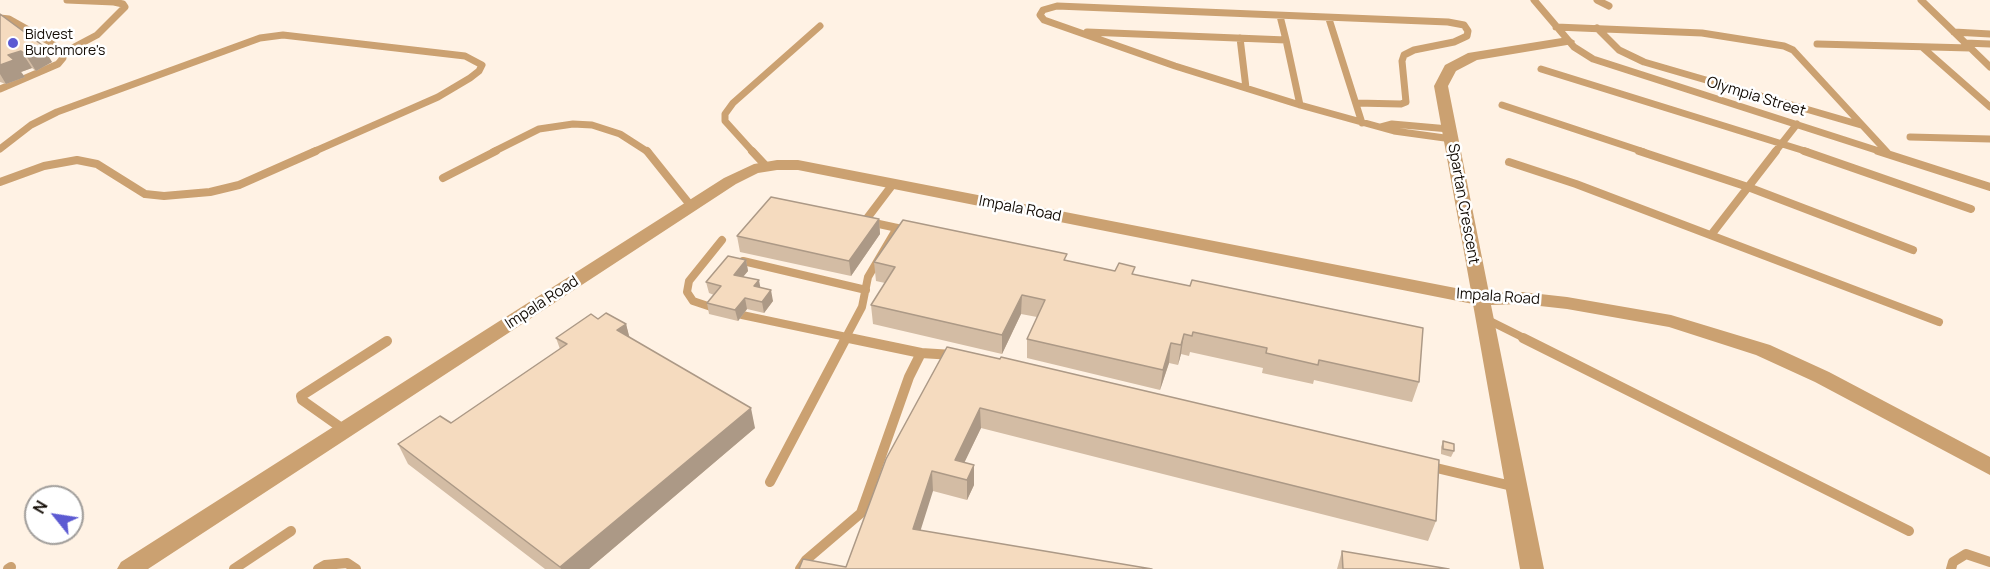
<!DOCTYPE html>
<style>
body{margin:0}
#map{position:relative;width:1990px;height:569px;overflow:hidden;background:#fff2e4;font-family:Manrope,sans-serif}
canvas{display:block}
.north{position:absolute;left:24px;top:485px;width:60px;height:60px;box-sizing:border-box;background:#fff;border:2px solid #a19e9b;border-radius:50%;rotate:300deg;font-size:16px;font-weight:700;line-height:24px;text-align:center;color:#130c05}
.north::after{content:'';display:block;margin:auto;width:21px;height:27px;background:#5c5ad2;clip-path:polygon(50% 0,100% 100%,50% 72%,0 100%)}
</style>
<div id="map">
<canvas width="1990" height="569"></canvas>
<div class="north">N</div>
</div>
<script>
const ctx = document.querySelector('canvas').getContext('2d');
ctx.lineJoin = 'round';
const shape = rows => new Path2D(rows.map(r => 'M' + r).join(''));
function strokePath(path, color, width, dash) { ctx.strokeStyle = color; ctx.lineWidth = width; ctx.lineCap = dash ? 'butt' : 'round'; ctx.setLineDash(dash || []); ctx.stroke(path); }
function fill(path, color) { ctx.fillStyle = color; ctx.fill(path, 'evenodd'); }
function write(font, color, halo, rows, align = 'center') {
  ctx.font = font + ' Manrope,sans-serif'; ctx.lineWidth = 5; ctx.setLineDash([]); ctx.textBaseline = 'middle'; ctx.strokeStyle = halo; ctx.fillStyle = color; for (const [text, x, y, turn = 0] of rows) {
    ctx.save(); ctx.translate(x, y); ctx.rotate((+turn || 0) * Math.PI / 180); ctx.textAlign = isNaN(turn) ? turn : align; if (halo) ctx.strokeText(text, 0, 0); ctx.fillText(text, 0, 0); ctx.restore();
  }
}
const serviceFar2 = shape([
 [1534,0,1574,47,1593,59,1882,152],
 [1597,0,1609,6],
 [1921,0,1990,67],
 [0,18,9,19,50,42,63,53,63,58,58,64,0,89],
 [1329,19,1362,123],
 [1556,27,1702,33,1784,46,1793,50,1887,152],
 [1597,28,1619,50,1644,62,1861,125],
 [1087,32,1286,40,1280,16],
 [1954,32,1990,34],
 [1240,38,1246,88],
 [1286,40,1300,105],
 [1965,43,1990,44],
 [1817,44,1970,48],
 [1922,47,1990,107],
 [63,53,97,35,125,7,123,4,114,2,67,0],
 [1541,69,1808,152],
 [1356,103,1401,104,1406,102,1402,61,1404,55,1414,50,1454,42,1467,36,1468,31,1464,25,1448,22,1057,6,1043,10,1040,15,1044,20,1175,66,1300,105,1394,131,1452,139],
 [1502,105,1644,152],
 [1381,127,1392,124,1449,129],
 [1910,137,1990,139],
 [0,149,31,125,57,112,260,38,283,35,465,56,482,65,479,71,470,78,438,97,313,152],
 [493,152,539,129,573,124,592,125,620,134,648,152],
 [753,152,725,121,725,114,733,103,820,26],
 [1775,152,1797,124]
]);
const serviceFar1 = shape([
 [647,151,691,206],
 [752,151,766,166],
 [1639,151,1748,187,1913,250],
 [1804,151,1971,209],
 [1878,151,1990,187],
 [1509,162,1576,184,1939,322],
 [443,178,496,151],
 [0,182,44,166,77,160,97,164,145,194,164,196,210,192,239,185,316,151],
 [893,184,865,221,902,229],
 [1711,235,1776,151],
 [743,261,866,290],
 [714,308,693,301,687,292,689,281,722,240],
 [742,315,856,339],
 [1486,319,1526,339],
 [845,339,862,307,868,277,897,228]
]);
const service = shape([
 [849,338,921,353],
 [1523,338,1909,531],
 [343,429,302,400,301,396,387,341],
 [1428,466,1516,487],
 [770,482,846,338],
 [8,569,11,567],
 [234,569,291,531],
 [318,569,325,565,347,563,356,569],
 [800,569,806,560,861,513,909,377,921,353,953,355],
 [1951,569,1953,562,1966,554,1990,562]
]);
const minor = shape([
 [1568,37,1575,41,1573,44,1477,60,1456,71,1448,86,1489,293,1522,292,1567,297,1671,315,1770,345,1829,372,1990,457,1990,475,1815,382,1756,355,1669,327,1567,309,1522,304,1491,305,1544,569,1520,569,1473,304,798,170,777,170,758,173,736,184,148,569,117,569,121,562,724,178,754,164,777,160,798,160,1471,291,1434,86,1445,65,1468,53,1568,37]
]);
const wall = shape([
 [0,14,52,62,36,71,32,68,21,72,25,77,6,84,0,82],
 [879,219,880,234,851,276,740,252,737,236],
 [746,260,748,271,743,277,760,288,773,301,764,313,747,309,738,321,709,314,707,303,714,295,709,293,706,282],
 [1066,261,1134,275,1419,382,1412,402,1314,380,1313,384,1262,373,1263,368,1190,352,1189,356,1181,354,1178,365,1169,363,1160,390,1027,358,1027,339,1037,317,1021,314,1002,354,873,324,871,305,885,283,876,281,874,262],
 [598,319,626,324,629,337,755,428,589,569,545,569,408,464,398,444,451,423,560,349,556,338],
 [947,347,1436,521,1428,541,981,428,964,462,974,485,967,500,933,491,846,567],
 [1443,441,1454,451,1451,457,1441,454,1441,447],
 [1342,551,1449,569,1337,569]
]);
const shadedWall = shape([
 [42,45,52,62,36,71,25,54],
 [21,51,32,68,21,72,25,77,6,84,0,74,0,65,8,55],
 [879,219,880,234,851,276,849,261],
 [746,260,748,271,736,285,734,275],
 [759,280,761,291,754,286],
 [771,290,773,301,764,313,762,302],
 [1022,295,1021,314,1002,354,1002,335],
 [745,298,747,309,738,321,735,310],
 [626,324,631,343,617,330],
 [1184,334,1181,354,1178,365,1181,345],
 [1171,343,1169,363,1160,390,1163,370],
 [751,408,755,428,589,569,561,569,560,567],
 [980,408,981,428,957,478,955,460],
 [974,465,974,485,967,500,967,480],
 [932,471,933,491,915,548,913,529]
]);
const building = shape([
 [0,14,42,45,25,54,21,51,8,55,14,60,0,65,0,14],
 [771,197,879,219,849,261,737,236,771,197],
 [903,220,1067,254,1064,260,1115,271,1119,263,1135,267,1132,274,1190,286,1192,280,1423,328,1419,382,1319,360,1318,365,1266,353,1267,348,1193,332,1192,336,1184,334,1181,345,1171,343,1163,370,1027,339,1045,300,1022,295,1002,335,871,305,895,267,874,262,903,220],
 [728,256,746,260,734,275,759,280,754,286,771,290,762,302,745,298,735,310,707,303,721,286,706,282,728,256],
 [606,313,626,324,617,330,751,408,560,567,398,444,440,416,451,423,567,344,556,338,591,314,598,319,606,313],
 [947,347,1000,359,1001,357,1439,460,1436,521,980,408,955,460,974,465,967,480,932,471,913,529,1152,569,799,569,803,559,846,567,886,459,947,347],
 [1443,441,1454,444,1454,451,1443,449,1443,441],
 [1342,551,1449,569,1343,569,1342,551]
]);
const markers = [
 [13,43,6,"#5c5ad2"]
];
const farPoinames = [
 ["Bidvest",25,35],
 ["Burchmore's",25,51]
];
const streetNames = [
 ["Olympia Street",1756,97,17],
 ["Spartan Crescent",1463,204,80],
 ["Impala Road",1020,209,11],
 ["Impala Road",1498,297,4],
 ["Impala Road",542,303,-33]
];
strokePath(serviceFar2, '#cba171', 7);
strokePath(serviceFar1, '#cba171', 8);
strokePath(service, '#cba171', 10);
fill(minor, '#cba171');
fill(wall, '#d3bca4');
fill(shadedWall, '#ac9986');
fill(building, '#f5dbbf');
strokePath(building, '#ac9986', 1.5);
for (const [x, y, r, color] of markers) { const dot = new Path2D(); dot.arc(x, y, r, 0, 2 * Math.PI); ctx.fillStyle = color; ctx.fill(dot); strokePath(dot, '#fff', 2); }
write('14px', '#130c05', '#fff', farPoinames, 'left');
write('15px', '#130c05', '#fff', streetNames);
</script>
